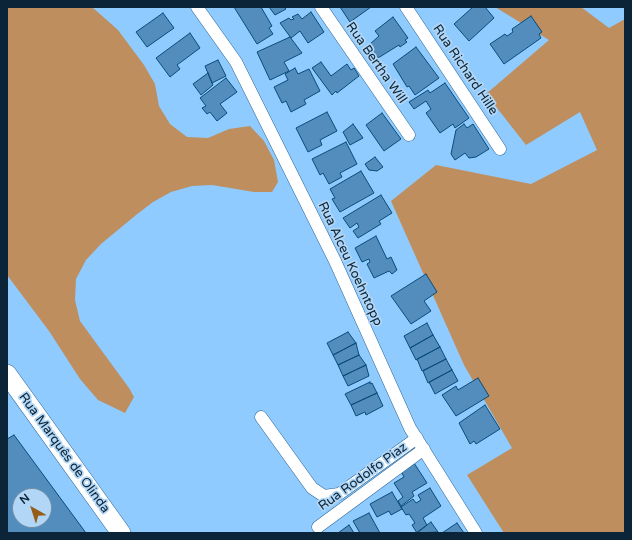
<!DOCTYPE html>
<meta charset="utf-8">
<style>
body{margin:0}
#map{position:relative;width:632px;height:540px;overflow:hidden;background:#8fcbff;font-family:"Varela Round",sans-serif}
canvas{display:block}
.frame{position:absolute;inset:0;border:8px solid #0b2437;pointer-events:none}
.north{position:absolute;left:12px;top:488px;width:40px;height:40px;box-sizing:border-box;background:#b2d6f5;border:1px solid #6f8fa9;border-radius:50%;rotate:321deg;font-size:11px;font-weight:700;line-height:16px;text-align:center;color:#0b2437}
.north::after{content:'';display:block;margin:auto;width:14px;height:18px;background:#965d19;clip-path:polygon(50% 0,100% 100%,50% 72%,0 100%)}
</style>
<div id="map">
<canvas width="632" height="540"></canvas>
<div class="frame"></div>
<div class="north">N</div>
</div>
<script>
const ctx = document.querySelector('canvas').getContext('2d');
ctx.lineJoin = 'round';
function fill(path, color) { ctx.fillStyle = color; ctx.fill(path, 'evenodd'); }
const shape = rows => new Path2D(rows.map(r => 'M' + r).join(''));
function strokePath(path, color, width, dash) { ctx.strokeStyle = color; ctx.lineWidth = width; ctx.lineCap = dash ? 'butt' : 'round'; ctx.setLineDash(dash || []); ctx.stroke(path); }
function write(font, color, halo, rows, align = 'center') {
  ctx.font = font + ' "Varela Round",sans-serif'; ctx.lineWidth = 3.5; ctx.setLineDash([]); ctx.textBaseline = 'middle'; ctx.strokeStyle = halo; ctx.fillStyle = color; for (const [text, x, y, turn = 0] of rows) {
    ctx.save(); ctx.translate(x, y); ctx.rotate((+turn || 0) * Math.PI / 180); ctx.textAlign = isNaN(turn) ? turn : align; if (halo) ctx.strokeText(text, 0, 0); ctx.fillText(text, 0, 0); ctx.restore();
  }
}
const green = shape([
 [7,7,92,7,118,30,144,65,155,84,159,106,170,124,187,137,208,138,229,129,250,126,264,141,274,160,278,182,272,192,254,192,212,185,192,186,171,192,153,202,136,215,101,244,86,260,76,279,75,300,80,321,129,388,134,397,125,413,98,400,80,379,49,331,7,275],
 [495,7,581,7,609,28,625,19,625,533,504,533,467,475,512,448,464,365,391,201,436,165,531,184,597,150,580,112,526,145,486,94,549,40]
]);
const building = shape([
 [234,7,261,7,272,26,269,28,273,34,257,44,234,7],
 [269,7,284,7,286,9,275,15,269,7],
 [340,7,371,7,350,22,340,7],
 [473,7,485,7,494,18,469,41,454,24,473,7],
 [311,12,324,32,308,43,300,31,291,38,280,23,289,18,291,20,294,19,292,17,298,14,302,19,311,12],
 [163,13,174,28,147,47,136,32,163,13],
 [531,16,542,32,539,34,541,38,504,64,490,44,505,34,507,36,513,32,512,29,531,16],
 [393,17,408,38,405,40,407,42,400,47,399,45,378,58,369,45,379,36,375,31,393,17],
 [190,33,200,48,177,65,180,69,170,77,156,58,190,33],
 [290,37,302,53,284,62,289,71,270,80,257,52,290,37],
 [416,47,439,78,415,95,409,86,407,87,393,64,416,47],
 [218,60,226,76,212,83,205,66,218,60],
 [321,62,331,76,347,64,351,70,354,68,359,76,337,93,336,91,332,95,312,68,321,62],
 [295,68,298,74,309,69,320,91,304,100,306,104,291,112,286,101,282,103,274,87,288,80,285,74,295,68],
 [208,73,213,85,201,95,193,84,208,73],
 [226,78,237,92,220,104,227,113,217,121,210,112,207,114,202,108,206,106,200,98,226,78],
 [445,83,469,118,455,128,453,124,440,133,426,113,431,109,426,101,414,109,409,102,428,90,430,93,445,83],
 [327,112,337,131,320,140,322,145,308,152,296,128,327,112],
 [382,113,401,139,384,151,366,125,382,113],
 [353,124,363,138,350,145,343,132,353,124],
 [464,124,467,128,473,124,489,149,476,157,469,158,465,153,455,160,451,154,456,130,464,124],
 [346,142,357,164,340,173,342,177,329,184,323,173,320,175,312,159,346,142],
 [375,157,383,167,377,171,369,170,365,164,375,157],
 [361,171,374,193,340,212,332,199,335,198,330,189,361,171],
 [381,195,392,213,379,221,381,224,358,238,353,231,359,227,357,223,350,228,343,218,381,195],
 [376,236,387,259,391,257,397,270,392,274,389,271,374,278,367,264,370,262,369,259,362,262,355,248,376,236],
 [426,274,437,292,424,301,431,311,411,324,391,296,426,274],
 [427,323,433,335,410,348,404,336,427,323],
 [348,332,356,343,333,355,327,343,348,332],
 [433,335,440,347,416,360,410,348,433,335],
 [356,343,359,355,338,365,333,355,356,343],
 [440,347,446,359,422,371,417,359,440,347],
 [359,355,366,365,343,376,338,365,359,355],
 [446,359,452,370,428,383,423,371,446,359],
 [366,365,369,376,348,386,343,376,366,365],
 [452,370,458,381,435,394,429,382,452,370],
 [478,378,489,396,456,416,442,395,456,386,458,390,478,378],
 [370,382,370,384,372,383,377,393,351,405,345,394,370,382],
 [377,393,383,406,366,415,365,412,356,416,351,405,377,393],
 [485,405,500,429,476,444,474,441,470,444,459,423,485,405],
 [14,435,86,533,7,533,7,439,14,435],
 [20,496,44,496,44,520,20,520,20,496],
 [414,463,427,483,412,492,414,496,401,506,398,501,403,497,394,483,404,477,401,471,414,463],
 [430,488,441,506,423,518,427,525,417,533,412,525,415,523,409,514,406,515,401,507,413,499,416,503,421,500,418,495,430,488],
 [392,492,402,509,391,515,389,511,377,517,370,504,392,492],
 [369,513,380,533,360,533,353,521,369,513],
 [431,522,438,532,416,533,427,525,431,522],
 [457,523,464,533,442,533,457,523],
 [349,525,354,533,338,533,349,525]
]);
const street = shape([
 [197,7,236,62,335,261,410,428,476,533],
 [321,7,409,135],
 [406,7,500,149],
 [261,417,312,488,324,496,339,494,417,438],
 [318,527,424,449]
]);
const primary = shape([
 [7,374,121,533]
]);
const streetNames = [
 ["Rua Bertha Will",376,63,55],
 ["Rua Richard Hille",465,70,56],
 ["Rua Alceu Koehntopp",350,264,65],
 ["Rua Marquês de Olinda",64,453,54],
 ["Rua Rodolfo Piaz",363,477,-36]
];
fill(green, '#be8e5e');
fill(building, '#528dbd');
strokePath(building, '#094c78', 1);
strokePath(street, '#2d6897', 13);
strokePath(primary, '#2d6897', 20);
strokePath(street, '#fff', 12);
strokePath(primary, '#fff', 19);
write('13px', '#0b2437', '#b2d6f5', streetNames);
</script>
